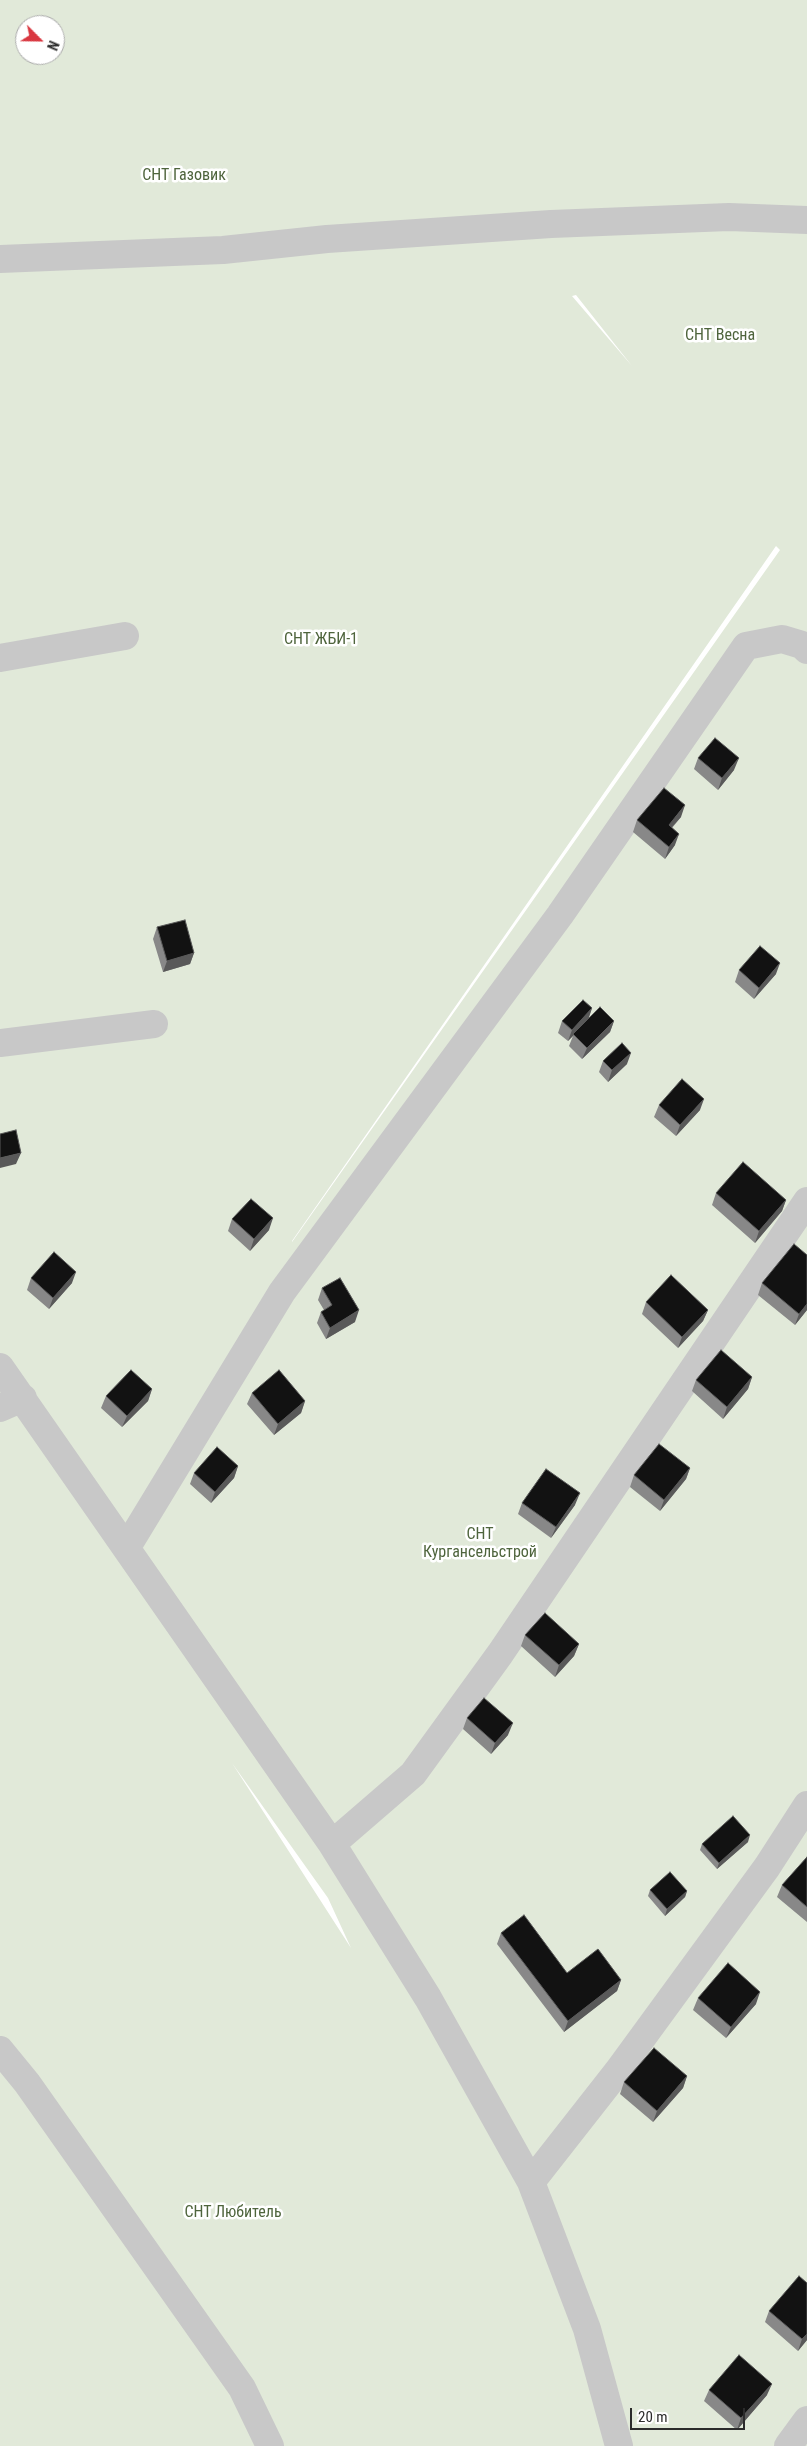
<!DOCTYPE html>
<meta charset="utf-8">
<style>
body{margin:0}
#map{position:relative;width:807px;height:2446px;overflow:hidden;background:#fff;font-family:"Roboto Condensed",sans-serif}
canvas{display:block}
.north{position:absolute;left:15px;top:15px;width:50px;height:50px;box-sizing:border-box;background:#fff;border:1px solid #aaa;border-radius:50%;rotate:113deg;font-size:14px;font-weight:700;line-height:20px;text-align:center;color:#2b2b2b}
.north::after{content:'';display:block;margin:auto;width:18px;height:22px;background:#d93740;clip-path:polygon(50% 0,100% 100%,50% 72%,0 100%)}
.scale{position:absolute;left:630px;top:2408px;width:115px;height:22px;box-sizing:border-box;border:2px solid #2b2b2b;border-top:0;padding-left:6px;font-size:15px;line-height:18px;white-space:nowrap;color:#2b2b2b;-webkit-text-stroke:4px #fff;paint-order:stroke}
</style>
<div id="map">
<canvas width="807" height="2446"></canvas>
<div class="north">N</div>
<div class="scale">20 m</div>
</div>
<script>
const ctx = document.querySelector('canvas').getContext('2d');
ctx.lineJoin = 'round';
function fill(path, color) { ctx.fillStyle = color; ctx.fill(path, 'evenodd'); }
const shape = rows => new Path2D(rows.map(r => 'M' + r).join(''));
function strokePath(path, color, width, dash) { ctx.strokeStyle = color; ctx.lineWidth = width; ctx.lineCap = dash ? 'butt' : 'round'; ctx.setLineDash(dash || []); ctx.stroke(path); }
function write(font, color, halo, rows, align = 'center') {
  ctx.font = font + ' "Roboto Condensed",sans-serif'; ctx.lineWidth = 5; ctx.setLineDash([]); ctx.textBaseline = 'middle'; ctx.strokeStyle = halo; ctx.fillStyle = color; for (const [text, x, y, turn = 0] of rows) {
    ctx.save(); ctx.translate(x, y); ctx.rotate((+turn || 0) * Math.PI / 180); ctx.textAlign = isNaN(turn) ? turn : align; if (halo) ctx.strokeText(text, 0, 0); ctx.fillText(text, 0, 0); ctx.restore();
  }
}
const green = shape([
 [0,0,807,0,807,2446,0,2446],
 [25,25,55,25,55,55,25,55],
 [576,295,632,366,572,296],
 [776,546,780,550,292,1242,292,1241],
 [232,1763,328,1898,351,1948]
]);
const minor = shape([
 [0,259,223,250,327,239,551,224,729,217,807,220],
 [0,658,125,636],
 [0,1043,154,1024],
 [0,1367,332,1844,428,1998,531,2182,587,2329,619,2446],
 [0,1408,23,1398],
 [127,1547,282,1292,560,915,746,646,782,639,802,645,807,650],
 [332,1844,413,1774,500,1654,807,1201],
 [0,2050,27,2083,242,2388,270,2446],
 [531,2182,618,2071,767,1867,807,1805],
 [788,2446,807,2420]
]);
const wall = shape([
 [698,758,734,770,718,790,694,769],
 [681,817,672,828,675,845,665,859,633,832,637,820],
 [157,927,194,953,190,964,163,972,153,939],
 [739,970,776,974,754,999,735,982],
 [592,1008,588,1020,614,1021,610,1032,582,1059,569,1046,573,1036,568,1041,558,1033,562,1021],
 [603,1061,627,1064,608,1082,599,1072],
 [659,1105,700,1110,676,1136,654,1117],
 [716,1193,786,1200,782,1211,755,1243,712,1205],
 [232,1219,269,1230,250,1251,228,1231],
 [31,1278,72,1283,49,1309,27,1290],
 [762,1283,807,1310,795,1325,758,1295],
 [322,1288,355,1322,326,1339,317,1323,321,1312,324,1310,318,1300],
 [646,1302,708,1310,703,1321,678,1348,642,1314],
 [752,1377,748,1389,723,1419,692,1391,696,1380],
 [152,1389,148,1401,122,1427,101,1408,106,1396],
 [252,1393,305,1401,301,1413,274,1435,247,1404],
 [238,1466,234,1478,211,1503,190,1484,194,1473],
 [690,1468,686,1479,660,1511,630,1487,634,1475],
 [522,1503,575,1505,551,1538,518,1514],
 [525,1635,579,1644,574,1656,555,1677,521,1646],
 [467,1718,508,1735,491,1754,463,1729],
 [748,1842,717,1869,700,1850,702,1844],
 [807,1857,807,1922,777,1897,782,1885],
 [650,1890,687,1891,685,1897,665,1916,648,1896],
 [501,1933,567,1973,621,1980,617,1991,564,2032,497,1944],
 [698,1998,756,2004,726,2038,693,2010],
 [687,2076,683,2088,653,2122,620,2094,624,2082],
 [807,2283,807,2340,798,2351,765,2322,769,2311],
 [709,2390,767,2395,737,2430,704,2401]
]);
const shadedWall = shape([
 [739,758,734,770,718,790,722,778],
 [685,805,681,817,664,836,669,825],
 [679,834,675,845,665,859,669,847],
 [194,953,190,964,163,972,167,961],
 [780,963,776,974,754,999,759,988],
 [592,1008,588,1020,568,1041,572,1030],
 [614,1021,610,1032,582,1059,587,1048],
 [631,1053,627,1064,608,1082,612,1070],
 [704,1099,700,1110,676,1136,680,1125],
 [21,1153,16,1164,0,1168,0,1158],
 [786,1200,782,1211,755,1243,759,1231],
 [273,1218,269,1230,250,1251,254,1239],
 [76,1272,72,1283,49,1309,53,1298],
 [807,1304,807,1310,795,1325,799,1314],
 [359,1310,355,1322,326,1339,330,1328],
 [708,1310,703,1321,678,1348,682,1337],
 [752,1377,748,1389,723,1419,727,1407],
 [152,1389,148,1401,122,1427,127,1416],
 [305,1401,301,1413,274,1435,278,1424],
 [238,1466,234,1478,211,1503,215,1492],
 [690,1468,686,1479,660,1511,664,1500],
 [580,1493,575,1505,551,1538,556,1527],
 [579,1644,574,1656,555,1677,559,1665],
 [513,1723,508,1735,491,1754,495,1743],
 [750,1835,748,1842,717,1869,719,1863],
 [687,1891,685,1897,665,1916,667,1909],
 [621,1980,617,1991,564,2032,568,2021],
 [760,1992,756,2004,726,2038,731,2027],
 [687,2076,683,2088,653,2122,657,2111],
 [807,2334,807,2340,798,2351,802,2339],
 [772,2384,767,2395,737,2430,741,2418]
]);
const building = shape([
 [715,738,739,758,722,778,698,758,715,738],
 [664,788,685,805,669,825,679,834,669,847,637,820,664,788],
 [185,920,194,953,167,961,157,927,185,920],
 [760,946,780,963,759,988,739,970,760,946],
 [583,1000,592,1008,572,1030,562,1021,583,1000],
 [600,1007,614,1021,587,1048,573,1034,600,1007],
 [622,1043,631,1053,612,1070,603,1061,622,1043],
 [682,1079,704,1099,680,1125,659,1105,682,1079],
 [16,1130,21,1153,0,1158,0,1134,16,1130],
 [743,1162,786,1200,759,1231,716,1193,743,1162],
 [251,1199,273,1218,254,1239,232,1219,251,1199],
 [794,1244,807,1255,807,1304,799,1314,762,1283,794,1244],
 [54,1252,76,1272,53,1298,31,1278,54,1252],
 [671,1275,708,1310,682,1337,646,1302,671,1275],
 [340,1278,359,1310,330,1328,321,1312,332,1305,322,1288,340,1278],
 [721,1350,752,1377,727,1407,696,1380,721,1350],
 [131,1370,152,1389,127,1416,106,1396,131,1370],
 [279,1370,305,1401,278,1424,252,1393,279,1370],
 [659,1444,690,1468,664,1500,634,1475,659,1444],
 [217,1447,238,1466,215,1492,194,1473,217,1447],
 [546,1469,580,1493,556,1527,522,1503,546,1469],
 [545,1613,579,1644,559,1665,525,1635,545,1613],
 [484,1698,513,1723,495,1743,467,1718,484,1698],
 [733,1816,750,1835,719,1863,702,1844,733,1816],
 [807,1857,807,1907,782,1885,807,1857],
 [670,1872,687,1891,667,1909,650,1890,670,1872],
 [524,1915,567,1973,598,1949,621,1980,568,2021,501,1933,524,1915],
 [728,1963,760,1992,731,2027,698,1998,728,1963],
 [654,2048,687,2076,657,2111,624,2082,654,2048],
 [799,2276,807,2283,807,2334,802,2339,769,2311,799,2276],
 [739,2355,772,2384,741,2418,709,2390,739,2355]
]);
const parkNames = [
 ["СНТ Газовик",184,176],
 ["СНТ Весна",720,336],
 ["СНТ ЖБИ-1",321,640],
 ["СНТ",480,1535],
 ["Кургансельстрой",480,1553],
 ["СНТ Любитель",233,2213]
];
fill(green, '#e1e9d9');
strokePath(minor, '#c8c8c8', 28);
fill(wall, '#888');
fill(shadedWall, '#595959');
fill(building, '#121212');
strokePath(building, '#595959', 1);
write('16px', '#4e643c', '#fff', parkNames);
</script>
